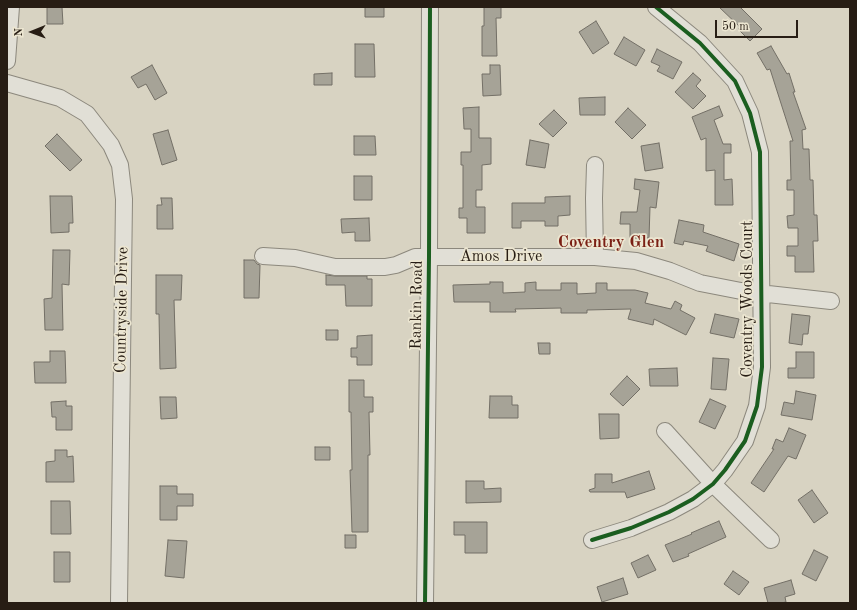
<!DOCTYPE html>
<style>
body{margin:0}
#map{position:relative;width:857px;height:610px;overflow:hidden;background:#d8d3c2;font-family:"Old Standard TT",serif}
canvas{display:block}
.frame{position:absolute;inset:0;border:8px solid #271d14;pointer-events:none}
.north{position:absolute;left:12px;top:12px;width:40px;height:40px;-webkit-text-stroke:3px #ece6d1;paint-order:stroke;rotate:269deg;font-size:11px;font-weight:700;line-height:16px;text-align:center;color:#271d14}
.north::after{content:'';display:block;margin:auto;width:14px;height:18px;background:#271d14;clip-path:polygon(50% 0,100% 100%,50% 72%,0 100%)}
.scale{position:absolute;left:715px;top:20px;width:83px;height:18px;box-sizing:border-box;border:2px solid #271d14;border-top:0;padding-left:5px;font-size:12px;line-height:14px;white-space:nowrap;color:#271d14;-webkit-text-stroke:3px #ece6d1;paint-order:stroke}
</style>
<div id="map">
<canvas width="857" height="610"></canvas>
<div class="frame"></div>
<div class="north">N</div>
<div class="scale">50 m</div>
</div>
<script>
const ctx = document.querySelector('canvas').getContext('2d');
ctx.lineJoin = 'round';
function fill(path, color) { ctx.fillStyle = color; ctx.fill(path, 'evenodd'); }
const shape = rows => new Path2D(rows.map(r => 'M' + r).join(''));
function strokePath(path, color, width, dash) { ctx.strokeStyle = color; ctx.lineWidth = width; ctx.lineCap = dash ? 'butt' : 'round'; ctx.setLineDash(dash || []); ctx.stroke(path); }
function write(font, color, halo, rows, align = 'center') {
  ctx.font = font + ' "Old Standard TT",serif'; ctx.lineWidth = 3.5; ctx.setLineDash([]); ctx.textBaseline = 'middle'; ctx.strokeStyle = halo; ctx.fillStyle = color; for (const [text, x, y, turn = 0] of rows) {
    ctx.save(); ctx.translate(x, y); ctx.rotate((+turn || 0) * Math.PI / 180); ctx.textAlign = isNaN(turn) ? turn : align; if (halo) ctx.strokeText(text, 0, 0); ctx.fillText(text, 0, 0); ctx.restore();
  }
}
const building = shape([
 [47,7,62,7,63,24,47,24,47,7],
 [365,7,384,7,384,17,365,17,365,7],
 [484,7,501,7,501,18,496,18,497,56,482,56,482,26,484,26,484,7],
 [719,7,740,7,762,29,750,41,738,29,740,27,719,7],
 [596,21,609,43,593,54,579,32,596,21],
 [624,37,645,50,636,66,614,54,624,37],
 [355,44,374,44,375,77,355,77,355,44],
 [771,46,787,74,789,73,795,92,793,92,806,129,802,130,803,149,809,149,810,180,813,180,814,215,817,215,818,241,813,241,814,272,795,272,795,256,787,256,787,246,798,246,798,228,788,228,787,216,794,215,794,190,787,190,787,180,791,180,790,141,793,141,770,69,767,70,757,53,771,46],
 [657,49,682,62,673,79,657,71,660,66,651,62,657,49],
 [152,65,167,93,155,100,146,84,138,88,131,77,152,65],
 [490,65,500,65,501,95,483,96,482,74,490,74,490,65],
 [332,73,332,85,314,85,314,74,332,73],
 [693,73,701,80,696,86,706,96,693,109,675,92,693,73],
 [605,97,605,115,580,115,579,98,605,97],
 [719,106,723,116,714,120,723,144,731,144,731,153,724,153,724,180,732,179,733,205,715,205,715,170,706,171,706,138,701,140,692,117,719,106],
 [479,107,479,138,491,138,491,164,482,165,482,190,476,190,476,207,485,207,485,233,467,233,467,218,459,218,459,208,463,208,463,165,461,165,461,152,471,152,471,129,464,129,463,108,479,107],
 [628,108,646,125,632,139,615,122,628,108],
 [554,110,567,123,553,137,539,124,554,110],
 [168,130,177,160,162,165,153,134,168,130],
 [57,134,82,160,70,171,45,146,57,134],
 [354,136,375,136,376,155,354,155,354,136],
 [530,140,549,144,545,168,526,165,530,140],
 [659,143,663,168,645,171,641,146,659,143],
 [354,176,372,176,372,200,354,200,354,176],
 [635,179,659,182,656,208,650,207,649,238,630,238,630,224,620,224,621,212,637,212,640,190,634,189,635,179],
 [50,196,72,196,73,223,69,223,69,232,51,233,50,196],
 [570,196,570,215,558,216,558,226,545,226,545,221,521,221,521,228,512,228,512,203,545,203,545,197,570,196],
 [161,198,172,198,173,229,157,229,157,205,162,205,161,198],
 [369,218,370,241,355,241,355,232,342,233,341,219,369,218],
 [679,220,704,225,703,232,739,244,734,261,706,251,708,246,684,241,683,245,674,243,679,220],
 [53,250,70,250,69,285,62,284,63,330,45,330,44,299,52,298,53,250],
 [244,260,254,260,257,264,260,265,259,298,244,298,244,260],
 [156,275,182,275,181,300,174,300,176,368,160,369,159,314,156,314,156,275],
 [326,275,335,276,367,276,367,279,372,279,372,306,346,306,345,285,326,285,326,275],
 [490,282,503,282,503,293,525,292,525,283,536,282,536,290,561,290,561,283,577,283,577,294,596,293,596,283,607,283,607,290,635,290,648,293,645,303,671,309,675,301,682,305,680,310,695,318,686,335,654,319,653,325,628,319,631,309,587,310,587,313,561,313,561,308,515,309,516,312,490,312,490,302,454,302,453,285,490,284,490,282],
 [715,314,739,319,734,338,710,333,715,314],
 [792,314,810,316,808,334,803,334,802,345,789,343,792,314],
 [326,330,338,330,338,340,326,340,326,330],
 [372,335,372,365,357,365,357,357,351,357,351,348,357,348,357,336,372,335],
 [538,343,550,343,550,354,539,354,538,343],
 [50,351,65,351,66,383,35,383,34,362,50,362,50,351],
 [796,352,814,352,814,378,788,378,788,368,796,368,796,352],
 [713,358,729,359,726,390,711,389,713,358],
 [677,368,678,386,650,386,649,369,677,368],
 [627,376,640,389,623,406,610,394,627,376],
 [349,380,364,380,364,397,373,397,373,412,369,412,370,455,368,455,368,532,352,532,350,470,352,470,351,412,349,412,349,380],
 [796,391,816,395,812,420,781,415,784,402,794,404,796,391],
 [490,396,512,396,512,405,518,405,518,418,489,418,490,396],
 [160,397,176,397,177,418,161,419,160,397],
 [710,399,726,406,715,429,699,422,710,399],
 [66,401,66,406,72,406,72,430,56,430,56,417,52,417,51,402,66,401],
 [599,414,619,414,619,438,600,439,599,414],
 [789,428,806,435,796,459,788,456,764,492,751,483,774,449,772,449,776,439,783,442,789,428],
 [315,447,330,447,330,460,315,460,315,447],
 [55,450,67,450,67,457,73,456,74,482,46,482,46,462,55,461,55,450],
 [649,471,655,489,627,498,625,492,590,492,589,490,595,488,595,474,612,474,612,483,649,471],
 [466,481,484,481,484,489,501,488,501,502,466,503,466,481],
 [160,486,177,486,177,494,193,494,193,506,177,506,177,520,160,520,160,486],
 [812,490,828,513,814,523,798,500,812,490],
 [51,501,70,501,71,534,51,534,51,501],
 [719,521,726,537,688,554,689,556,673,562,665,545,692,534,691,533,719,521],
 [454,522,487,522,487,553,465,553,465,535,454,535,454,522],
 [345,535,356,535,356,548,345,548,345,535],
 [168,540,187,541,184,578,165,576,168,540],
 [814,550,828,557,816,581,802,574,814,550],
 [54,552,70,552,70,582,54,582,54,552],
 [648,555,656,570,638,578,631,563,648,555],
 [733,571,749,582,739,595,724,584,733,571],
 [623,578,628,594,602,602,597,587,623,578],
 [791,580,795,594,785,597,786,602,781,603,768,603,764,588,791,580]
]);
const minor = shape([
 [7,61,11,7],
 [7,83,60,98,87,114,111,145,120,165,124,199,119,603],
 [595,165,594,198,595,257],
 [263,256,295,258,335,267,385,267,396,265,415,257,595,257,636,261,670,271,700,283,741,291,831,301],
 [665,431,713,484,771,540],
 [592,540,631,528,669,512,693,499,713,484,725,470,745,441,757,406,762,367,760,152,750,113,735,81,700,43,656,7],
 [425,603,429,257,430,7]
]);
const cycleway = shape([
 [592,540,631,528,669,512,693,499,713,484,725,470,745,441,757,406,762,367,760,152,750,113,735,81,700,43,656,7],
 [425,603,429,257,430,7]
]);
const streetNames = [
 ["Amos Drive",501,257],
 ["Coventry Woods Court",748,299,-90],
 ["Rankin Road",417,305,-89],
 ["Countryside Drive",122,310,-89]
];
const neighbourhoodNames = [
 ["Coventry Glen",611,243]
];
fill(building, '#a6a397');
strokePath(building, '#736f66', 1);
strokePath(minor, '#8c887d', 18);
strokePath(minor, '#e1dfd6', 16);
strokePath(cycleway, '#1b5e20', 4);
write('16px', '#271d14', '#ece6d1', streetNames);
write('bold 17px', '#7a1f14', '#ece6d1', neighbourhoodNames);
</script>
